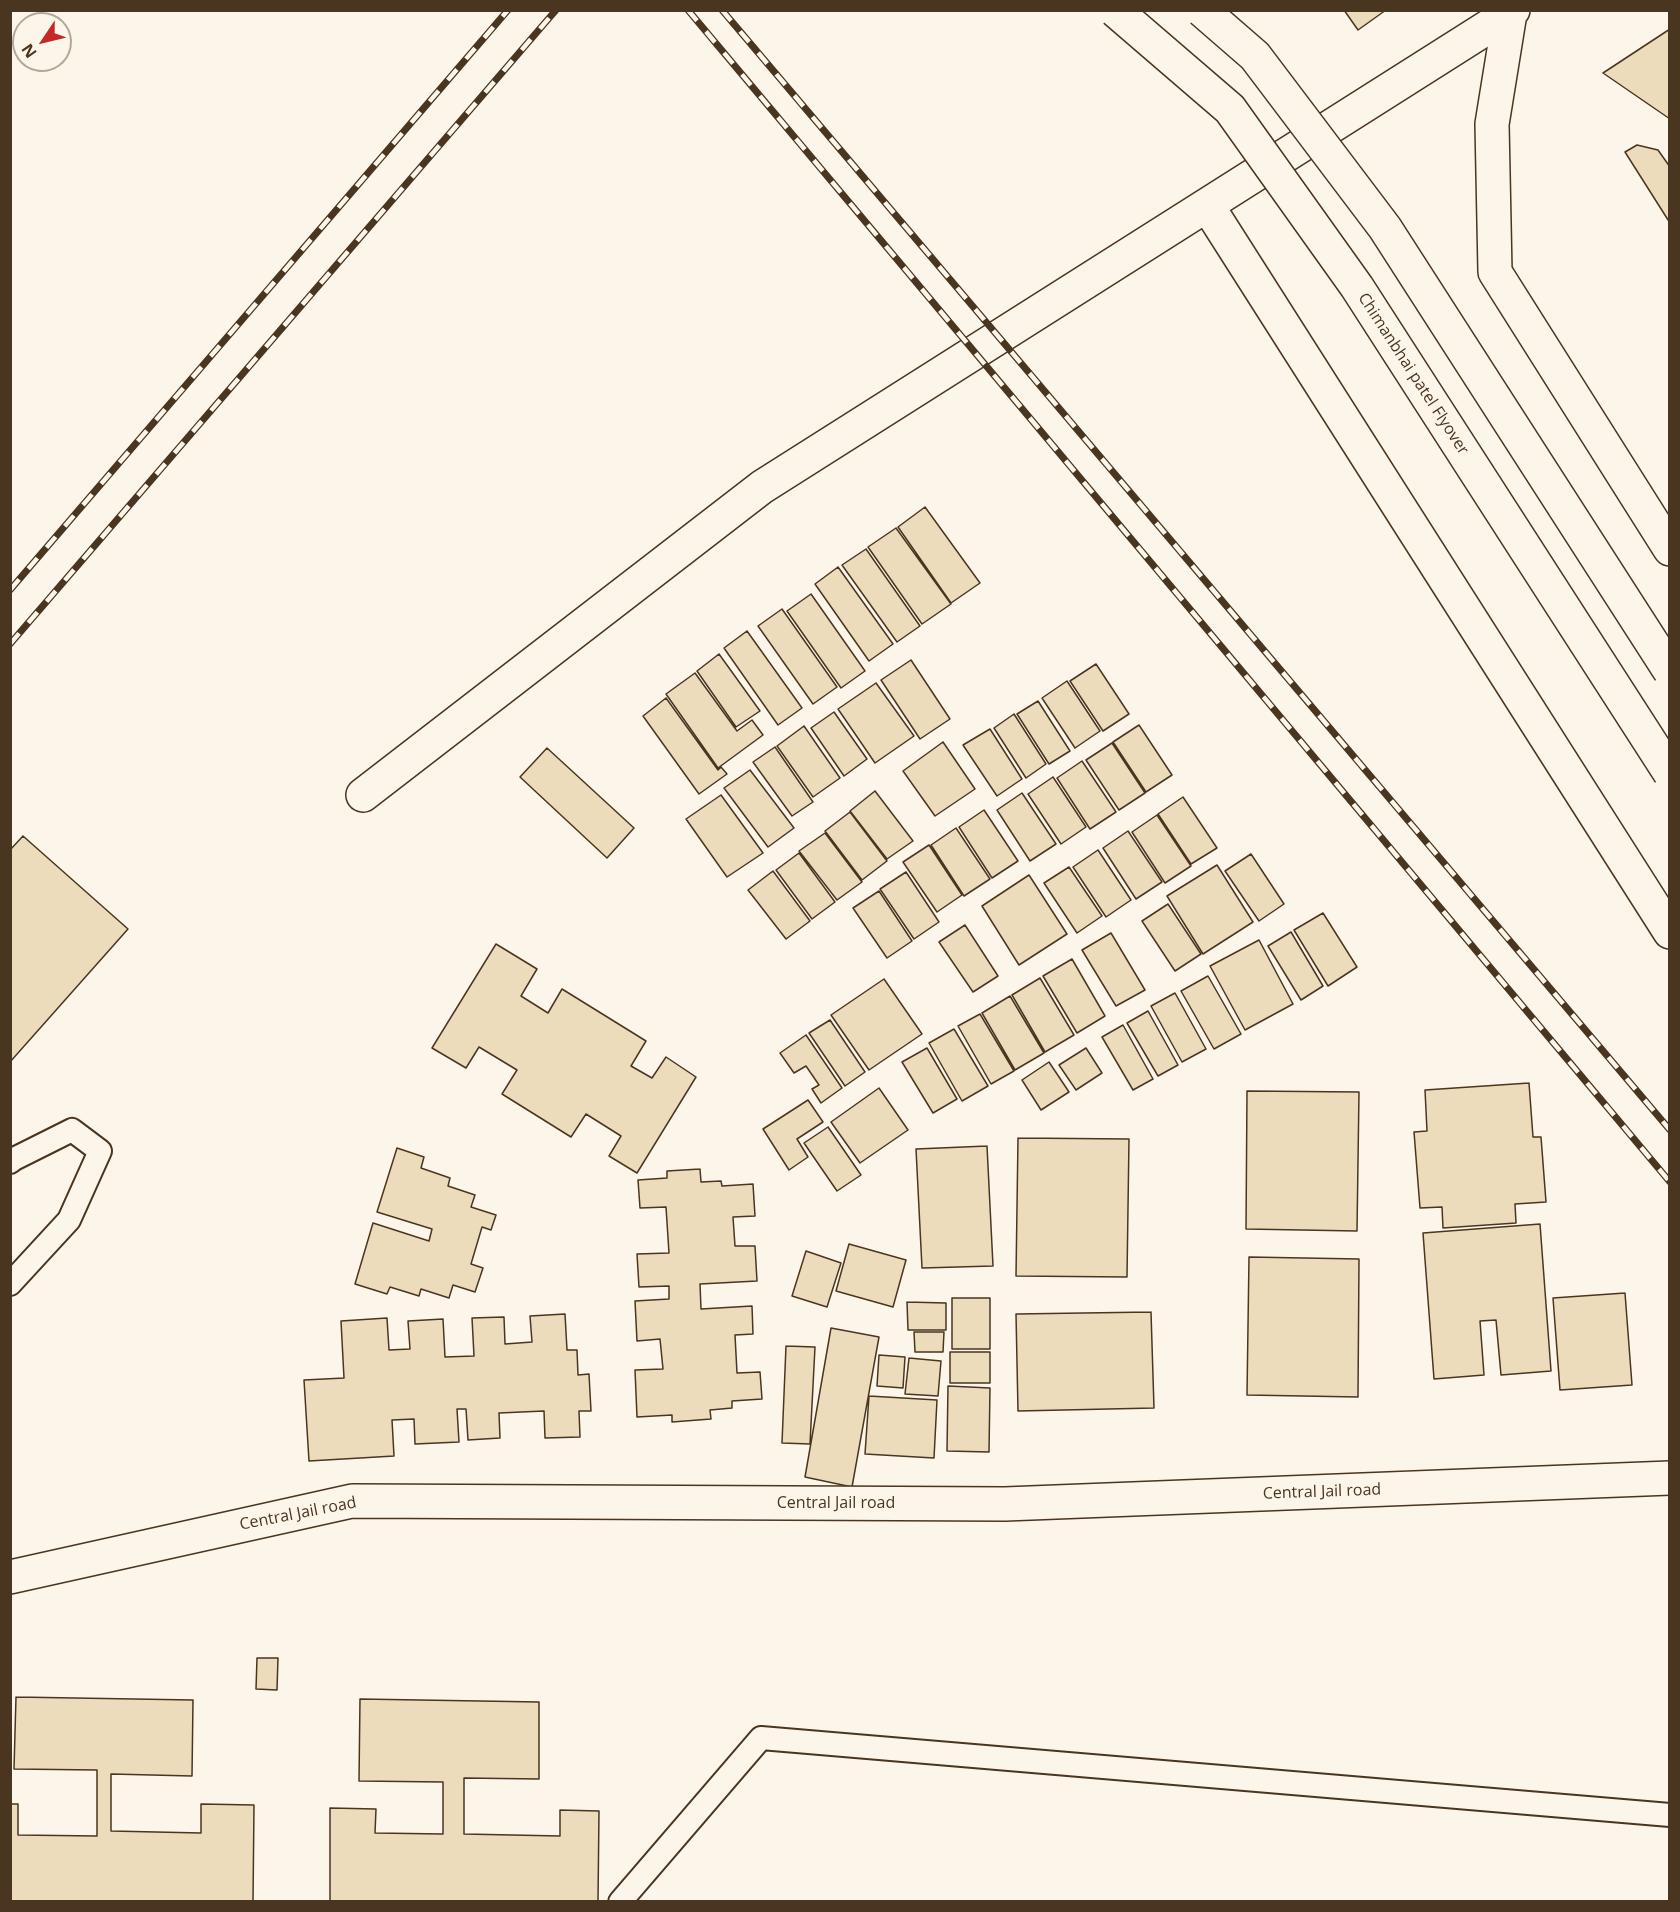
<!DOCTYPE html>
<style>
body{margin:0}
#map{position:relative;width:1680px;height:1912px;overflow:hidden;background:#fbf6e9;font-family:"Open Sans",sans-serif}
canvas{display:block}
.frame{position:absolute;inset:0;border:12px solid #4a3520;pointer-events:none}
.north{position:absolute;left:12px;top:12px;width:60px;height:60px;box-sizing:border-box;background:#fbf6e9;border:2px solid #b4a999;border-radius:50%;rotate:235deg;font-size:16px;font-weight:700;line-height:24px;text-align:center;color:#4a3520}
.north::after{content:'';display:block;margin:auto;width:21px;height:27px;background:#c62828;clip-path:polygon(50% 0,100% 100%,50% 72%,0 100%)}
</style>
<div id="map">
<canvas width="1680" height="1912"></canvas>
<div class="frame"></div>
<div class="north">N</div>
</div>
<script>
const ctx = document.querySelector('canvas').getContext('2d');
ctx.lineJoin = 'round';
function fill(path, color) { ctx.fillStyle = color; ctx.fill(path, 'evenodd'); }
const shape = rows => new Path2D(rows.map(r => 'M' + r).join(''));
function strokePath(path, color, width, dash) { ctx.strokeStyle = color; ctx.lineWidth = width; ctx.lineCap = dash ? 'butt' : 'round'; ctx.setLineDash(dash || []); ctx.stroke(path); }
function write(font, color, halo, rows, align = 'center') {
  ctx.font = font + ' "Open Sans",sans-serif'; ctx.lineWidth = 4.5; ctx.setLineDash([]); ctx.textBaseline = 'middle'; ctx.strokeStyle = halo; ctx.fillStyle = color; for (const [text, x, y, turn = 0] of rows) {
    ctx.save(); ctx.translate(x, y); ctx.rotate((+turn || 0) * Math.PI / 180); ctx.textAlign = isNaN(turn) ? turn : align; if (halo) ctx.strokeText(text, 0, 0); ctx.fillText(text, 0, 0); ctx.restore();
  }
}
const building = shape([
 [1344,10,1386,10,1358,30,1344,10],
 [1670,29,1670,119,1603,73,1670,29],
 [1637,145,1658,150,1670,167,1670,223,1625,152,1637,145],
 [925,507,980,583,951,603,898,527,925,507],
 [896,528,951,604,922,624,868,547,896,528],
 [866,549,920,626,897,642,842,565,866,549],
 [838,567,893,644,869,661,815,584,838,567],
 [811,594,865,671,841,688,787,611,811,594],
 [782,609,837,687,813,704,758,626,782,609],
 [747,631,802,708,778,725,724,648,747,631],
 [719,654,760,711,736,727,697,671,719,654],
 [911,660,950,719,920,739,881,680,911,660],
 [1096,664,1129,714,1103,731,1070,681,1096,664],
 [695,673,737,731,752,720,763,735,718,768,666,694,695,673],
 [1067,681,1100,731,1075,748,1042,698,1067,681],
 [876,683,914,736,875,763,838,709,876,683],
 [666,698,718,770,721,767,727,774,699,794,643,716,666,698],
 [1038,701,1070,751,1049,764,1017,714,1038,701],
 [834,712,867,759,844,776,811,728,834,712],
 [1014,714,1046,764,1026,778,994,728,1014,714],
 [1139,725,1172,775,1146,792,1113,742,1139,725],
 [804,726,840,778,813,797,777,746,804,726],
 [990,729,1022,779,997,796,963,745,990,729],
 [943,742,975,789,935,816,903,771,943,742],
 [1112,743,1145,793,1119,810,1086,760,1112,743],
 [775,747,813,802,792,816,753,762,775,747],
 [547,748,634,828,607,858,520,777,547,748],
 [1082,761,1116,812,1090,829,1057,778,1082,761],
 [750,770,794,828,768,847,724,788,750,770],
 [1053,777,1086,827,1061,844,1028,794,1053,777],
 [875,791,913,841,887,859,850,811,875,791],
 [1022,793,1056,844,1030,861,997,810,1022,793],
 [721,795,763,853,727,877,686,819,721,795],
 [1183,797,1217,848,1191,864,1158,814,1183,797],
 [984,810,1018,861,992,878,959,827,984,810],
 [850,812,887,861,862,880,825,831,850,812],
 [1157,815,1191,866,1165,883,1132,832,1157,815],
 [956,828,990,879,964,896,931,845,956,828],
 [1128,831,1162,882,1136,899,1103,848,1128,831],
 [825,833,862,882,837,900,799,851,825,833],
 [23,836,128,929,10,1062,10,850,23,836],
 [929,845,962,895,937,912,903,862,929,845],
 [1098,850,1131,900,1106,917,1073,867,1098,850],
 [799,853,835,902,812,919,776,870,799,853],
 [1251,854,1284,904,1259,921,1225,871,1251,854],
 [1217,865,1253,922,1203,954,1167,896,1217,865],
 [1069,867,1102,916,1077,933,1044,883,1069,867],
 [773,871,810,921,786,939,748,890,773,871],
 [906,872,939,922,914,939,880,889,906,872],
 [1029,875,1067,934,1019,965,982,906,1029,875],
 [879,891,912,941,887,958,853,908,879,891],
 [1168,904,1201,954,1175,971,1142,921,1168,904],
 [1323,913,1357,967,1328,986,1294,930,1323,913],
 [965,925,998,976,973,992,939,942,965,925],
 [1291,932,1323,986,1301,1000,1268,946,1291,932],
 [1111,933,1145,990,1116,1006,1082,950,1111,933],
 [1259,940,1293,1004,1245,1030,1210,966,1259,940],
 [496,944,537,969,521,996,548,1013,562,989,646,1041,631,1066,652,1078,666,1057,696,1077,637,1173,609,1156,621,1136,586,1114,571,1137,502,1094,517,1070,479,1047,466,1068,432,1048,496,944],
 [1072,959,1105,1016,1077,1033,1043,976,1072,959],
 [1208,976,1241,1034,1214,1049,1181,991,1208,976],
 [1040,978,1074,1035,1045,1052,1012,995,1040,978],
 [884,979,922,1034,869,1070,831,1015,884,979],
 [1175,993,1206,1049,1182,1062,1151,1006,1175,993],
 [1010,996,1044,1053,1015,1070,982,1013,1010,996],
 [1148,1011,1178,1065,1158,1076,1127,1023,1148,1011],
 [980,1014,1014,1071,991,1084,958,1026,980,1014],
 [830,1020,865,1072,845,1086,809,1033,830,1020],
 [1123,1025,1153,1079,1133,1090,1102,1037,1123,1025],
 [954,1029,988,1086,962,1101,929,1043,954,1029],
 [806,1035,842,1088,821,1103,812,1089,819,1085,806,1066,794,1073,780,1053,806,1035],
 [927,1048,957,1099,933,1113,902,1062,927,1048],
 [1086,1048,1102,1073,1076,1090,1059,1065,1086,1048],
 [1049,1062,1069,1092,1041,1110,1022,1080,1049,1062],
 [1529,1083,1533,1137,1541,1137,1546,1202,1515,1204,1516,1223,1443,1228,1442,1207,1420,1208,1414,1132,1427,1131,1425,1090,1529,1083],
 [879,1088,908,1130,860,1163,831,1122,879,1088],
 [1247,1091,1359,1092,1357,1231,1246,1229,1247,1091],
 [808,1100,823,1122,797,1139,808,1157,789,1170,763,1129,808,1100],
 [828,1127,861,1175,837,1191,804,1143,828,1127],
 [1018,1138,1129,1139,1127,1277,1016,1276,1018,1138],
 [987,1146,993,1266,922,1268,916,1149,987,1146],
 [397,1148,424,1157,421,1168,450,1178,448,1186,475,1195,471,1207,496,1215,491,1230,482,1227,471,1264,483,1268,475,1292,453,1285,449,1298,421,1289,419,1296,390,1287,387,1294,355,1284,373,1223,429,1241,432,1229,377,1212,397,1148],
 [700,1169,701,1182,721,1181,722,1186,753,1184,755,1216,733,1217,735,1246,755,1246,757,1281,700,1284,701,1309,752,1306,753,1334,735,1335,737,1373,760,1372,762,1399,732,1401,732,1408,710,1410,711,1419,672,1422,672,1415,637,1417,635,1370,663,1369,660,1339,637,1341,635,1301,669,1299,669,1286,639,1287,637,1254,669,1253,666,1207,640,1208,638,1180,667,1178,667,1171,700,1169],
 [1540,1224,1551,1371,1501,1375,1496,1320,1480,1321,1484,1375,1434,1379,1423,1233,1540,1224],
 [849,1244,906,1260,893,1307,836,1291,849,1244],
 [806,1251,841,1263,827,1307,792,1296,806,1251],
 [1249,1257,1359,1259,1358,1397,1247,1395,1249,1257],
 [1625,1293,1632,1385,1560,1390,1553,1298,1625,1293],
 [952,1298,990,1298,990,1349,952,1349,952,1298],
 [907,1302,946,1303,946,1330,908,1330,907,1302],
 [1151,1312,1154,1408,1018,1411,1016,1314,1151,1312],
 [565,1314,567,1350,577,1350,578,1375,589,1374,591,1411,579,1411,580,1437,545,1438,544,1411,499,1413,500,1438,468,1440,466,1409,457,1409,459,1442,415,1444,414,1419,392,1420,394,1456,309,1461,304,1380,344,1378,341,1321,387,1318,389,1350,410,1349,408,1321,443,1319,445,1357,474,1356,472,1318,504,1317,505,1344,532,1342,530,1316,565,1314],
 [831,1328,879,1337,852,1487,805,1477,831,1328],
 [914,1332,944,1332,943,1352,915,1352,914,1332],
 [786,1346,815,1347,810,1444,782,1443,786,1346],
 [950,1352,990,1352,990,1383,950,1383,950,1352],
 [879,1355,905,1357,903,1388,877,1386,879,1355],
 [909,1358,941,1361,938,1396,905,1394,909,1358],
 [948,1386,990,1388,989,1452,947,1451,948,1386],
 [869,1396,937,1400,934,1458,865,1454,869,1396],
 [257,1658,278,1658,277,1690,256,1689,257,1658],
 [16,1697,193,1700,192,1776,111,1774,111,1831,201,1833,201,1804,254,1805,253,1902,10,1902,10,1804,18,1804,18,1835,97,1836,97,1770,14,1769,16,1697],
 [360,1699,539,1702,539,1779,464,1778,464,1834,560,1836,560,1810,599,1811,598,1902,330,1902,330,1808,376,1809,375,1833,443,1834,443,1782,359,1781,360,1699]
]);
const lane = shape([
 [10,1162,14,1159,72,1130,100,1151,69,1220,10,1284],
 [620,1902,761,1738,1670,1815]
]);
const street = shape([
 [1207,205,1670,932],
 [363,795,762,487,1510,13]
]);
const secondary = shape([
 [1513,10,1510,13,1492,124,1495,272,1670,549],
 [10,1577,352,1501,1005,1504,1670,1478]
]);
const rail = shape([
 [688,10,1670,1182],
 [722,10,1670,1130],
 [10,590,508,10],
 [10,644,556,10]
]);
const primaryBridge = shape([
 [1115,10,1230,109,1357,287,1670,773],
 [1202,10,1255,56,1385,228,1670,671]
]);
const streetNames = [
 ["Chimanbhai patel Flyover",1413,374,57],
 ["Central Jail road",1322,1492,-2],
 ["Central Jail road",836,1503],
 ["Central Jail road",298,1514,-11]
];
fill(building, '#ecdcbc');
strokePath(building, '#4a3520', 1.5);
strokePath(lane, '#4a3520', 26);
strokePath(street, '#4a3520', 36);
strokePath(secondary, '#4a3520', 36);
strokePath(lane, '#fbf6e9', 22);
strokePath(street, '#fbf6e9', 33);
strokePath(secondary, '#fbf6e9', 33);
strokePath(rail, '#4a3520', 7);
strokePath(rail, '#fbf6e9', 4.5, [14]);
strokePath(primaryBridge, '#4a3520', 36, []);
strokePath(primaryBridge, '#fbf6e9', 33);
write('16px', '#4a3520', '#fbf6e9', streetNames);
</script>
